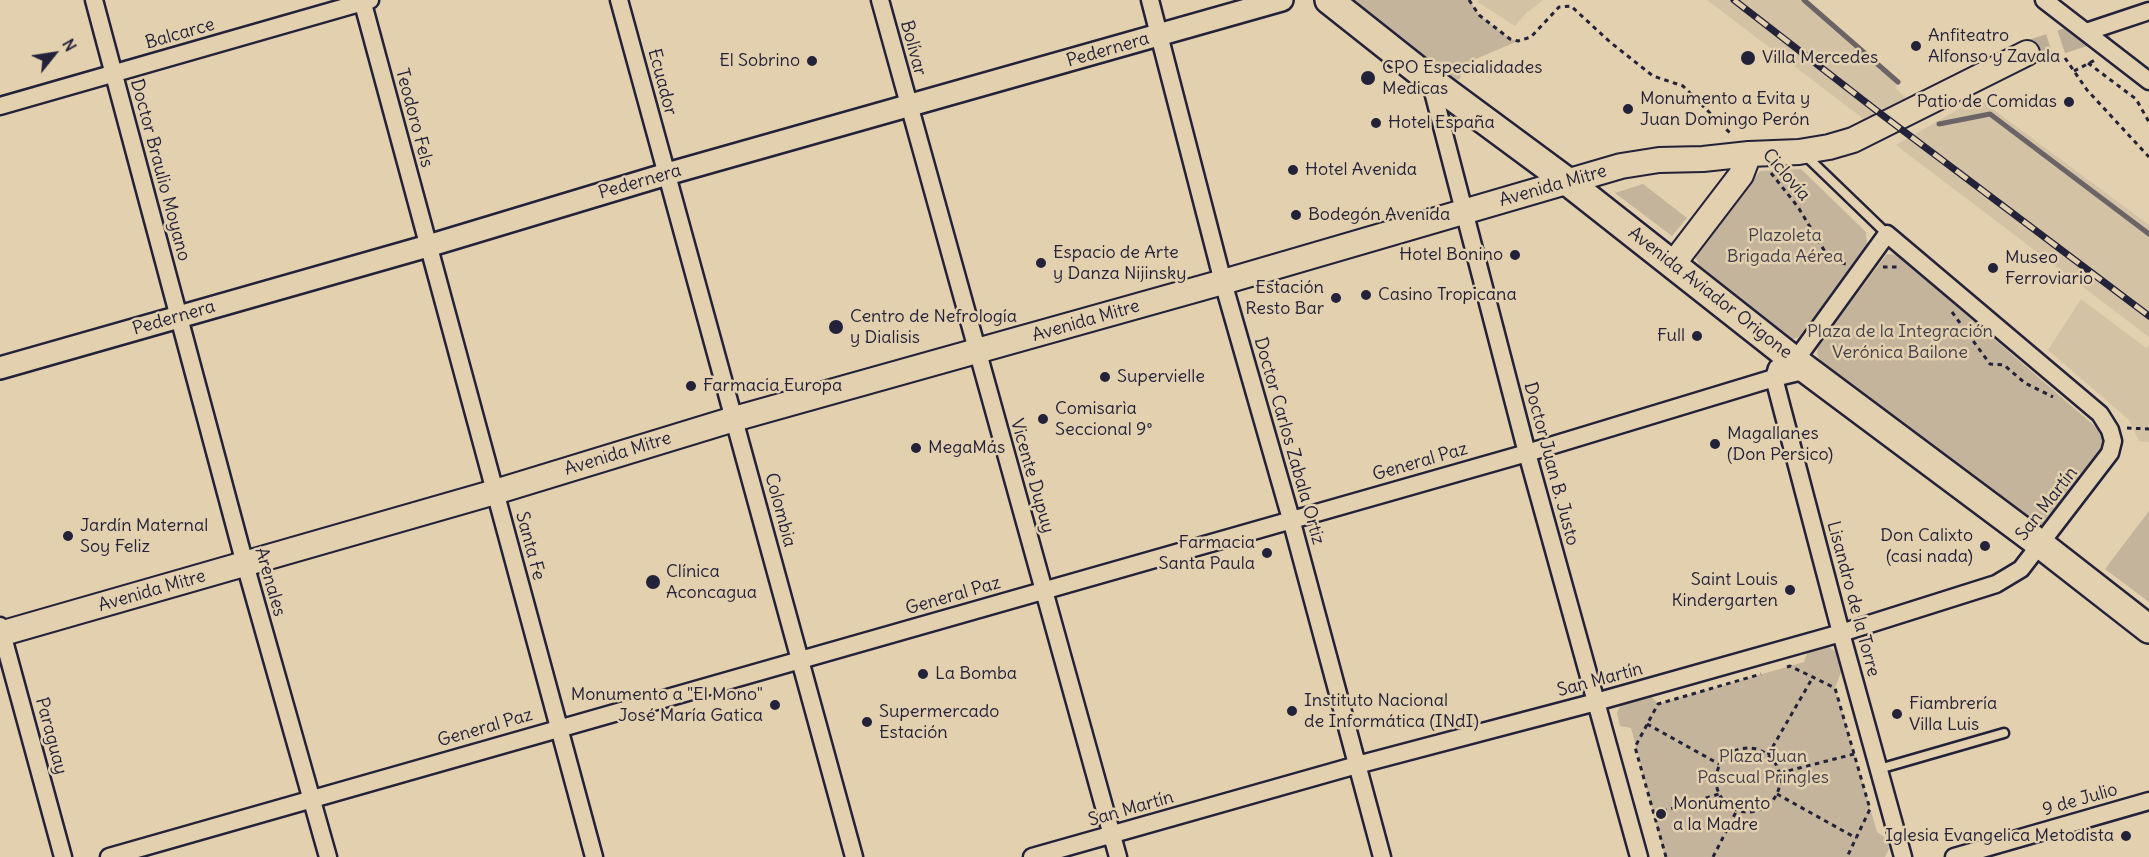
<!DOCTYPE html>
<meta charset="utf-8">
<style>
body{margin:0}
#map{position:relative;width:2149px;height:857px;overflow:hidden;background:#e3d0ae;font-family:Delius,sans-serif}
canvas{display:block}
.north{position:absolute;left:24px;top:24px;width:60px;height:60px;-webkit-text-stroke:4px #e3d0ae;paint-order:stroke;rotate:60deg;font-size:16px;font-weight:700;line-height:24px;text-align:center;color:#22223b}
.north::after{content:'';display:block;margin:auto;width:21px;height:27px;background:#22223b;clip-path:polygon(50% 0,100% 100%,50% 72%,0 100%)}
</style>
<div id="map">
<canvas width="2149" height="857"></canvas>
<div class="north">N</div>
</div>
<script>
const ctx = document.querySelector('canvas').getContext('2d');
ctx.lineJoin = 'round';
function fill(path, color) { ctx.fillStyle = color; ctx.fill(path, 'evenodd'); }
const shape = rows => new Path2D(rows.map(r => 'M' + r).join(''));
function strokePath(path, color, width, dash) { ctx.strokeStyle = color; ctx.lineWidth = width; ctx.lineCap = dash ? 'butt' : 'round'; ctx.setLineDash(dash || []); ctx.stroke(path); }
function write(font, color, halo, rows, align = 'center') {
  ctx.font = font + ' Delius,sans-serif'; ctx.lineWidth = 5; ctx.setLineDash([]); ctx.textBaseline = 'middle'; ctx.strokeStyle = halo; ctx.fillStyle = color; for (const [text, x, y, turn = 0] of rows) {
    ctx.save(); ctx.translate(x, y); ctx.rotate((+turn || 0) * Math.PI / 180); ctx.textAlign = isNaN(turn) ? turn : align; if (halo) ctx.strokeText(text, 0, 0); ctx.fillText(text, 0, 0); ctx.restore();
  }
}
const built = shape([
 [1478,0,1543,0,1525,14,1515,26,1478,2],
 [1707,0,1804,0,1898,82,1895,88,1910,101,1865,120],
 [1978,98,2149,225,2149,337,1896,145],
 [2081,299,2146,348,2149,345,2149,442,2139,441,2129,420,2048,350]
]);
const green = shape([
 [1340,0,1469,0,1479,15,1510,39,1518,41,1464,64,1460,79,1446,82],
 [1801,169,1866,232,1867,246,1799,337,1793,339,1699,265,1695,256,1696,252,1760,171],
 [1643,184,1687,218,1672,236,1615,193],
 [1887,254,1897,255,2104,434,2106,445,2044,525,2037,527,1820,360,1817,354,1818,346],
 [2149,511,2149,602,2105,569],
 [1827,646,1835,651,1841,672,1835,688,1877,832,1886,838,1889,849,1885,857,1665,857,1631,728,1620,726,1617,713,1622,702,1649,694,1658,704,1804,662,1808,651]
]);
const stream = shape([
 [1804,0,1898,82],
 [1939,124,1990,114,2149,234]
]);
const secondaryTunnel = shape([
 [2027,53,2107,27]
]);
const path = shape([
 [1469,0,1479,15,1510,39,1518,41,1531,37,1559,7,1571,6,1610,42,1653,76,1683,86,1732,135],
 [2065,58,2087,90,2149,157],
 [2088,63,2136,99,2149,122],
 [2074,71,2095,60],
 [1771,173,1798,207,1830,260,1846,264],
 [1883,267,1900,267],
 [1952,312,1990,364,2004,365,2025,383,2053,397],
 [2127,428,2149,429],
 [1787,667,1790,666,1835,688,1870,809,1847,857],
 [1647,724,1719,764],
 '1716 780a32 32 0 1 1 64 0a32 32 0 1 1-64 0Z',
 [1768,755,1813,677],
 [1780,773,1854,754],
 [1777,794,1856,838],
 [1654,814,1719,794],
 [1666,857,1635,747,1658,704,1761,674],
 [1713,857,1737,810]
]);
const service = shape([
 [1805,155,1887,234],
 [1879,769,2004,733]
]);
const minor = shape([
 [94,0,245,564,328,857],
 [362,0,594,857],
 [619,0,854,857],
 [880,0,1118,857],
 [1150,0,1223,282,1291,519,1382,857],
 [2044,0,2149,81],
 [2086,32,2149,11],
 [1430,80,1527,453,1639,857],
 [0,106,370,0],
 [1777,368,1774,378,1841,633,1903,857],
 [0,626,63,857],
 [109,857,1527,453,1774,378,1807,370],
 [1032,857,1357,765,1596,702,1841,633,1996,584,2021,569,2110,453,2113,441,2110,430,2100,414,1887,234,1795,361],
 [1954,857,2149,801]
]);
const tertiary = shape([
 [0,368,428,246,667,174,1282,0]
]);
const secondary = shape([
 [1673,264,1741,175,1749,154],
 [0,634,495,492,734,419,1223,282,1621,166,1659,160,1703,159,1749,154,1799,152,1829,147,1853,140,2027,53]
]);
const primary = shape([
 [1329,0,1430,80,1568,182,1795,361,2040,544,2149,629]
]);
const rail = shape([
 [1734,0,1881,114,2149,316]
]);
const markers = [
 [1916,46,6,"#22223b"],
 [1748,58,8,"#22223b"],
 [812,61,6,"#22223b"],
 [1368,78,8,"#22223b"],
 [2069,102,6,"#22223b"],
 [1628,109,6,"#22223b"],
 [1376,123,6,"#22223b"],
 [1293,170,6,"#22223b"],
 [1296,215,6,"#22223b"],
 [1515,255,6,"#22223b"],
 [1041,263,6,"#22223b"],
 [1993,268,6,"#22223b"],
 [1366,295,6,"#22223b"],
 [1336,298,6,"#22223b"],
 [836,327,8,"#22223b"],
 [1697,336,6,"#22223b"],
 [1105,377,6,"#22223b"],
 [691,386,6,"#22223b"],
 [1043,419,6,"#22223b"],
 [1715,444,6,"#22223b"],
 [916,448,6,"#22223b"],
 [68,536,6,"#22223b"],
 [1985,546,6,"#22223b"],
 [1267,553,6,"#22223b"],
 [653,582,8,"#22223b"],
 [1790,590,6,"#22223b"],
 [923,674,6,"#22223b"],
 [775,705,6,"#22223b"],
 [1292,711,6,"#22223b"],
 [1897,714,6,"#22223b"],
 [867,722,6,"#22223b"],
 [1661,814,6,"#22223b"],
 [2126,836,6,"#22223b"]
];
const streetNames = [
 ["Balcarce",180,34,-16],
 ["Bolívar",913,48,75],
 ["Pedernera",1108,50,-16],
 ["Ecuador",662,82,75],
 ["Teodoro Fels",414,118,75],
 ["Doctor Braulio Moyano",160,170,75],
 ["Ciclovía",1786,175,49],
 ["Pedernera",640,182,-16],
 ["Avenida Mitre",1553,186,-16],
 ["Avenida Aviador Origone",1710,293,38],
 ["Pedernera",174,318,-16],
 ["Avenida Mitre",1086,321,-16],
 ["Doctor Carlos Zabala Ortiz",1289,441,74],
 ["Avenida Mitre",618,454,-17],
 ["General Paz",1420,462,-16],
 ["Doctor Juan B. Justo",1551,464,75],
 ["Vicente Dupuy",1032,476,74],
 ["San Martín",2047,504,-52],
 ["Colombia",780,510,75],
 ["Santa Fe",530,546,75],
 ["Arenales",270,582,74],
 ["Avenida Mitre",152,591,-16],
 ["General Paz",953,596,-16],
 ["Lisandro de la Torre",1853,599,75],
 ["San Martín",1600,680,-15],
 ["General Paz",485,728,-16],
 ["Paraguay",51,736,75],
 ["9 de Julio",2080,800,-16],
 ["San Martín",1131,809,-16]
];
const poiNames = [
 ["Anfiteatro",1928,36],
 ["Alfonso y Zavala",1928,57],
 ["Villa Mercedes",1762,58],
 ["El Sobrino",800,61,"right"],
 ["CPO Especialidades",1382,68],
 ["Medicas",1382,89],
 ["Monumento a Evita y",1640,99],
 ["Juan Domingo Perón",1640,120],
 ["Patio de Comidas",2057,102,"right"],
 ["Hotel España",1388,123],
 ["Hotel Avenida",1305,170],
 ["Bodegón Avenida",1308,215],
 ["Espacio de Arte",1053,253],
 ["y Danza Nijinsky",1053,274],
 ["Hotel Bonino",1503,255,"right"],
 ["Museo",2005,258],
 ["Ferroviario",2005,279],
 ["Estación",1324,288,"right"],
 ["Resto Bar",1324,309,"right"],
 ["Casino Tropicana",1378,295],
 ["Centro de Nefrología",850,317],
 ["y Dialisis",850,338],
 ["Full",1685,336,"right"],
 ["Supervielle",1117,377],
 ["Farmacia Europa",703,386],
 ["Comisarìa",1055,409],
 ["Seccional 9°",1055,430],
 ["Magallanes",1727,434],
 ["(Don Persico)",1727,455],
 ["MegaMás",928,448],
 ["Jardín Maternal",80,526],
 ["Soy Feliz",80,547],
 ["Don Calixto",1973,536,"right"],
 ["(casi nada)",1973,557,"right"],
 ["Farmacia",1255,543,"right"],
 ["Santa Paula",1255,564,"right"],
 ["Clínica",666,572],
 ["Aconcagua",666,593],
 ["Saint Louis",1778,580,"right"],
 ["Kindergarten",1778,601,"right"],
 ["La Bomba",935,674],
 ["Monumento a \"El Mono\"",763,695,"right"],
 ["José María Gatica",763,716,"right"],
 ["Instituto Nacional",1304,701],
 ["de Informática (INdI)",1304,722],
 ["Fiambrería",1909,704],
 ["Villa Luis",1909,725],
 ["Supermercado",879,712],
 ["Estación",879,733],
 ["Monumento",1673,804],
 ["a la Madre",1673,825],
 ["Iglesia Evangelica Metodista",2114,836,"right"]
];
const parkNames = [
 ["Plazoleta",1785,236],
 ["Brigada Aérea",1785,257],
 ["Plaza de la Integración",1900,332],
 ["Verónica Bailone",1900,353],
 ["Plaza Juan",1763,757],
 ["Pascual Pringles",1763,778]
];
fill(built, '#d4c2a5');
fill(green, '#c4b49b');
strokePath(stream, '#6b6467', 5);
strokePath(secondaryTunnel, '#bcad97', 24, [24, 12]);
strokePath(service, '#22223b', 13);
strokePath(minor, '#22223b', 21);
strokePath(tertiary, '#22223b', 26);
strokePath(secondary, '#22223b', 28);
strokePath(primary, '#22223b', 32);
strokePath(path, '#22223b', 3, [4.5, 4.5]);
strokePath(service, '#e3d0ae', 8);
strokePath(minor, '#e3d0ae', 16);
strokePath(tertiary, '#e3d0ae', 21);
strokePath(secondary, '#e3d0ae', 24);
strokePath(primary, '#e3d0ae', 27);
strokePath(rail, '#22223b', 7);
strokePath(rail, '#e3d0ae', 4.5, [14]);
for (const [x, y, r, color] of markers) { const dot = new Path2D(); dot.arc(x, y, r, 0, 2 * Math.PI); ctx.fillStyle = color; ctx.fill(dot); strokePath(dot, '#e3d0ae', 2); }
write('18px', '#22223b', '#e3d0ae', streetNames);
write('18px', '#22223b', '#e3d0ae', poiNames, 'left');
write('18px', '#423f4e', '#e3d0ae', parkNames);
</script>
